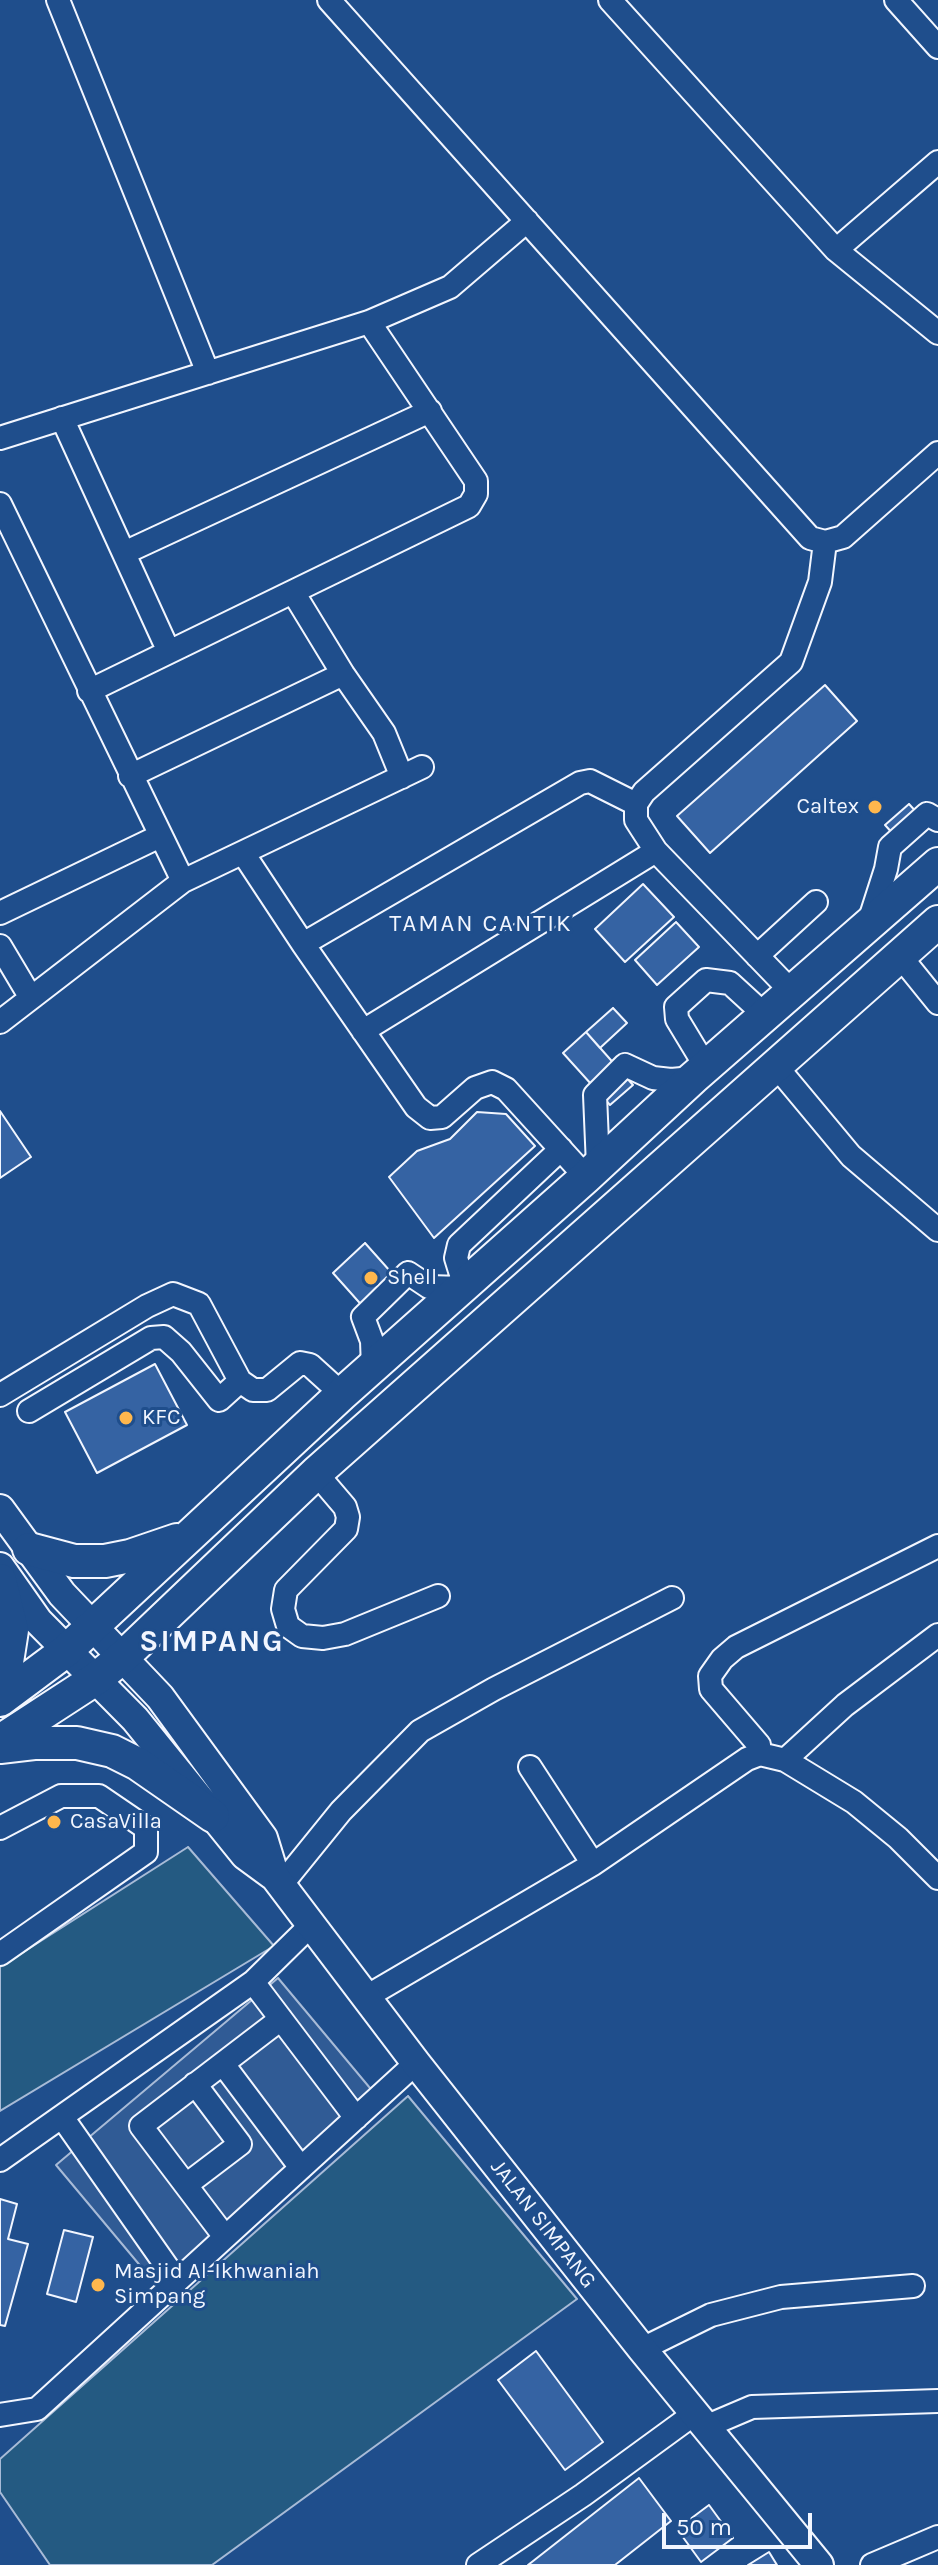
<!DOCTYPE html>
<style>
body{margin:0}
#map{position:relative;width:938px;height:2565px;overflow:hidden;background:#1f4e8c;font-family:Karla,sans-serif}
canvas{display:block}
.scale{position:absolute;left:662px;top:2513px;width:150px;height:36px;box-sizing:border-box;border:4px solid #f2f6ff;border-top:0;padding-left:10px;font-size:24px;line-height:28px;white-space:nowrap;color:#f2f6ff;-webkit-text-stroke:6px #1f4e8c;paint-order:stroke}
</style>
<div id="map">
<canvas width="938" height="2565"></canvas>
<div class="scale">50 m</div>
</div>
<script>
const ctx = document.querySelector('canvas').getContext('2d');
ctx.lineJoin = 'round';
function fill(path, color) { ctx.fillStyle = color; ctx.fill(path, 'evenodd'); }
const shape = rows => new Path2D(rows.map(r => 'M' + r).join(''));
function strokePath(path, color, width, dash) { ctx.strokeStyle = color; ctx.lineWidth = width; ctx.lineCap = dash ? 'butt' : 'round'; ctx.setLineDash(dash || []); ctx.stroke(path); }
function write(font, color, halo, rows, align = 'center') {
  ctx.font = font + ' Karla,sans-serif'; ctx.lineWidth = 6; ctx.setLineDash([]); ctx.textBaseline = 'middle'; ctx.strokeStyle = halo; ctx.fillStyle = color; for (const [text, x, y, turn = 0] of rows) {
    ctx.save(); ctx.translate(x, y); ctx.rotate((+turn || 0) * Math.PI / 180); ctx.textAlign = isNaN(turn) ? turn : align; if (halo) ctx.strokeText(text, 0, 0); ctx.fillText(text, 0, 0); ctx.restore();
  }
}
const green = shape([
 [188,1847,274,1946,0,2111,0,1967,188,1847],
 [408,2096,577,2299,212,2565,50,2565,0,2492,0,2459,408,2096]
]);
const parking = shape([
 [278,1978,380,2100,158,2287,56,2165,278,1978]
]);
const building = shape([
 [825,685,857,721,710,853,677,816,825,685],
 [909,804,929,826,905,847,885,825,909,804],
 [643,884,674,917,625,962,595,929,643,884],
 [676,922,699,947,657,985,635,960,676,922],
 [613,1008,627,1023,600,1048,586,1032,613,1008],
 [586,1032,633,1085,610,1105,563,1053,586,1032],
 [0,1111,31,1157,0,1178,0,1111],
 [477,1112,506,1114,535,1146,434,1238,389,1177,417,1151,450,1139,477,1112],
 [365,1243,406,1289,374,1319,333,1273,365,1243],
 [155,1364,187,1425,97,1473,65,1412,155,1364],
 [0,2199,17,2204,8,2239,28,2244,5,2326,0,2325,0,2199],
 [64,2230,93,2237,76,2302,47,2294,64,2230],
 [536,2351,603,2442,565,2470,498,2380,536,2351],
 [639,2478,671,2521,615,2565,528,2565,639,2478],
 [709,2505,733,2538,701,2562,677,2529,709,2505],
 [769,2552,777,2565,748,2565,769,2552]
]);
const minor = shape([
 [58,0,208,373],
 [329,0,810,538,825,542,843,537,938,453],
 [610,0,836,250,938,333],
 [896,0,938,47],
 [836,250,938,162],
 [62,418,169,652],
 [0,438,369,322,450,287,527,221],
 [0,504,183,881],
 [124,553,430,411],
 [293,592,343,674,384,733,402,777],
 [89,691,469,506,476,494,476,481,369,322],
 [130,776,343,674],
 [243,853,303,944,416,1107,430,1118,442,1117,475,1088,492,1082,506,1089,586,1177],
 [0,913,160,836],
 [869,922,886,869,890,847,927,814,938,820],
 [303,944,580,783,590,781,636,804],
 [0,946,31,998],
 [757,956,816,902],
 [900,956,938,1003],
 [793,993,656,851,636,820,636,804,644,792,791,662,820,582,825,542],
 [0,1022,183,881,422,767],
 [363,1031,656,851],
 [776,1066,851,1156,938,1230],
 [706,1067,677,1019,676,1007,706,980,730,983,766,1016],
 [598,1166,595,1095,625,1065,653,1078,671,1080,693,1078],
 [469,1282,460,1271,456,1258,459,1245,561,1149],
 [373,1368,372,1341,363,1317,408,1273,429,1287,462,1288],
 [0,1395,147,1306,173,1294,199,1304,240,1381,253,1390,267,1390,300,1363,310,1365,342,1394],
 [29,1411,151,1338,164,1337,181,1352,219,1400,240,1381],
 [316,1473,345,1507,348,1517,346,1529,286,1590,283,1609,288,1626,302,1636,323,1638,345,1634,438,1596],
 [760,1754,759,1745,711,1689,710,1676,722,1659,736,1647,938,1546],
 [785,1760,845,1705,938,1635],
 [530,1767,593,1864],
 [0,1828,61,1796,99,1796,146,1828,146,1852,0,1954],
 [281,1885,341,1811,420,1731,494,1689,672,1598],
 [253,1982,356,2118],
 [366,1997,593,1864,747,1759,760,1754,785,1760,854,1802,898,1838,938,1878],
 [223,2064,301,2168],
 [62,2117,177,2281],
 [0,2160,253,1982,311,1925],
 [186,2185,240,2144,195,2084],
 [225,2237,141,2126,281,2019],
 [642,2349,711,2315,781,2297,913,2286],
 [0,2415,37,2409,416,2063],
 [705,2427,752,2407,938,2401],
 [478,2565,583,2495,694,2414],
 [872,2565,938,2537]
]);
const major = shape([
 [0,1509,62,1594,160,1697,263,1838,275,1877],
 [0,1567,38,1621,135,1719,245,1855,275,1877,416,2063,642,2349,819,2565]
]);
const highway = shape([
 [29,1549,74,1561,105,1561,130,1556,177,1540],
 [0,1580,12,1630,7,1662,0,1674],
 [0,1700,67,1650,342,1394,586,1177,693,1078,938,864],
 [0,1741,97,1678,124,1656,316,1473,938,922],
 [0,1747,34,1743,77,1743,112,1751,138,1764,213,1816]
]);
const markers = [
 [875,807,8,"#ffb74d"],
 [371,1278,8,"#ffb74d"],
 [126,1418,8,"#ffb74d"],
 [54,1822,8,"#ffb74d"],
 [98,2285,8,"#ffb74d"]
];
const poiNames = [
 ["Caltex",859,807,"right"],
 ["Shell",387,1278],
 ["KFC",142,1418],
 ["CasaVilla",70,1822],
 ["Masjid Al-Ikhwaniah",114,2272],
 ["Simpang",114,2297]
];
const streetNames = [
 ["JALAN SIMPANG",543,2224,52]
];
const neighbourhoodNames = [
 ["TAMAN CANTIK",481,924]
];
const districtNames = [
 ["SIMPANG",212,1642]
];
fill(green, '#245a82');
strokePath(green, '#a8bbd7', 2);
fill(parking, '#305b95');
strokePath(parking, '#a8bbd7', 2);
fill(building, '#3563a3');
strokePath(building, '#f2f6ff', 2);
strokePath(minor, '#f2f6ff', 26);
strokePath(major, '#f2f6ff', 32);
strokePath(highway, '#f2f6ff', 36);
strokePath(minor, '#1f4e8c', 22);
strokePath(major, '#1f4e8c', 28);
strokePath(highway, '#1f4e8c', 32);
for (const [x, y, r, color] of markers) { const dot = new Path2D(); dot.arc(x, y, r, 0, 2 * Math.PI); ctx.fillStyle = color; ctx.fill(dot); strokePath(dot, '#1f4e8c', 3); }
write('22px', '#f2f6ff', '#1f4e8c', poiNames, 'left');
write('22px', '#f2f6ff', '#1f4e8c', streetNames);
ctx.letterSpacing = '2px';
write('24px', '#f2f6ff', '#1f4e8c', neighbourhoodNames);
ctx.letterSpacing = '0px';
ctx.letterSpacing = '2px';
write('bold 30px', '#f2f6ff', '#1f4e8c', districtNames);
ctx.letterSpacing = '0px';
</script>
